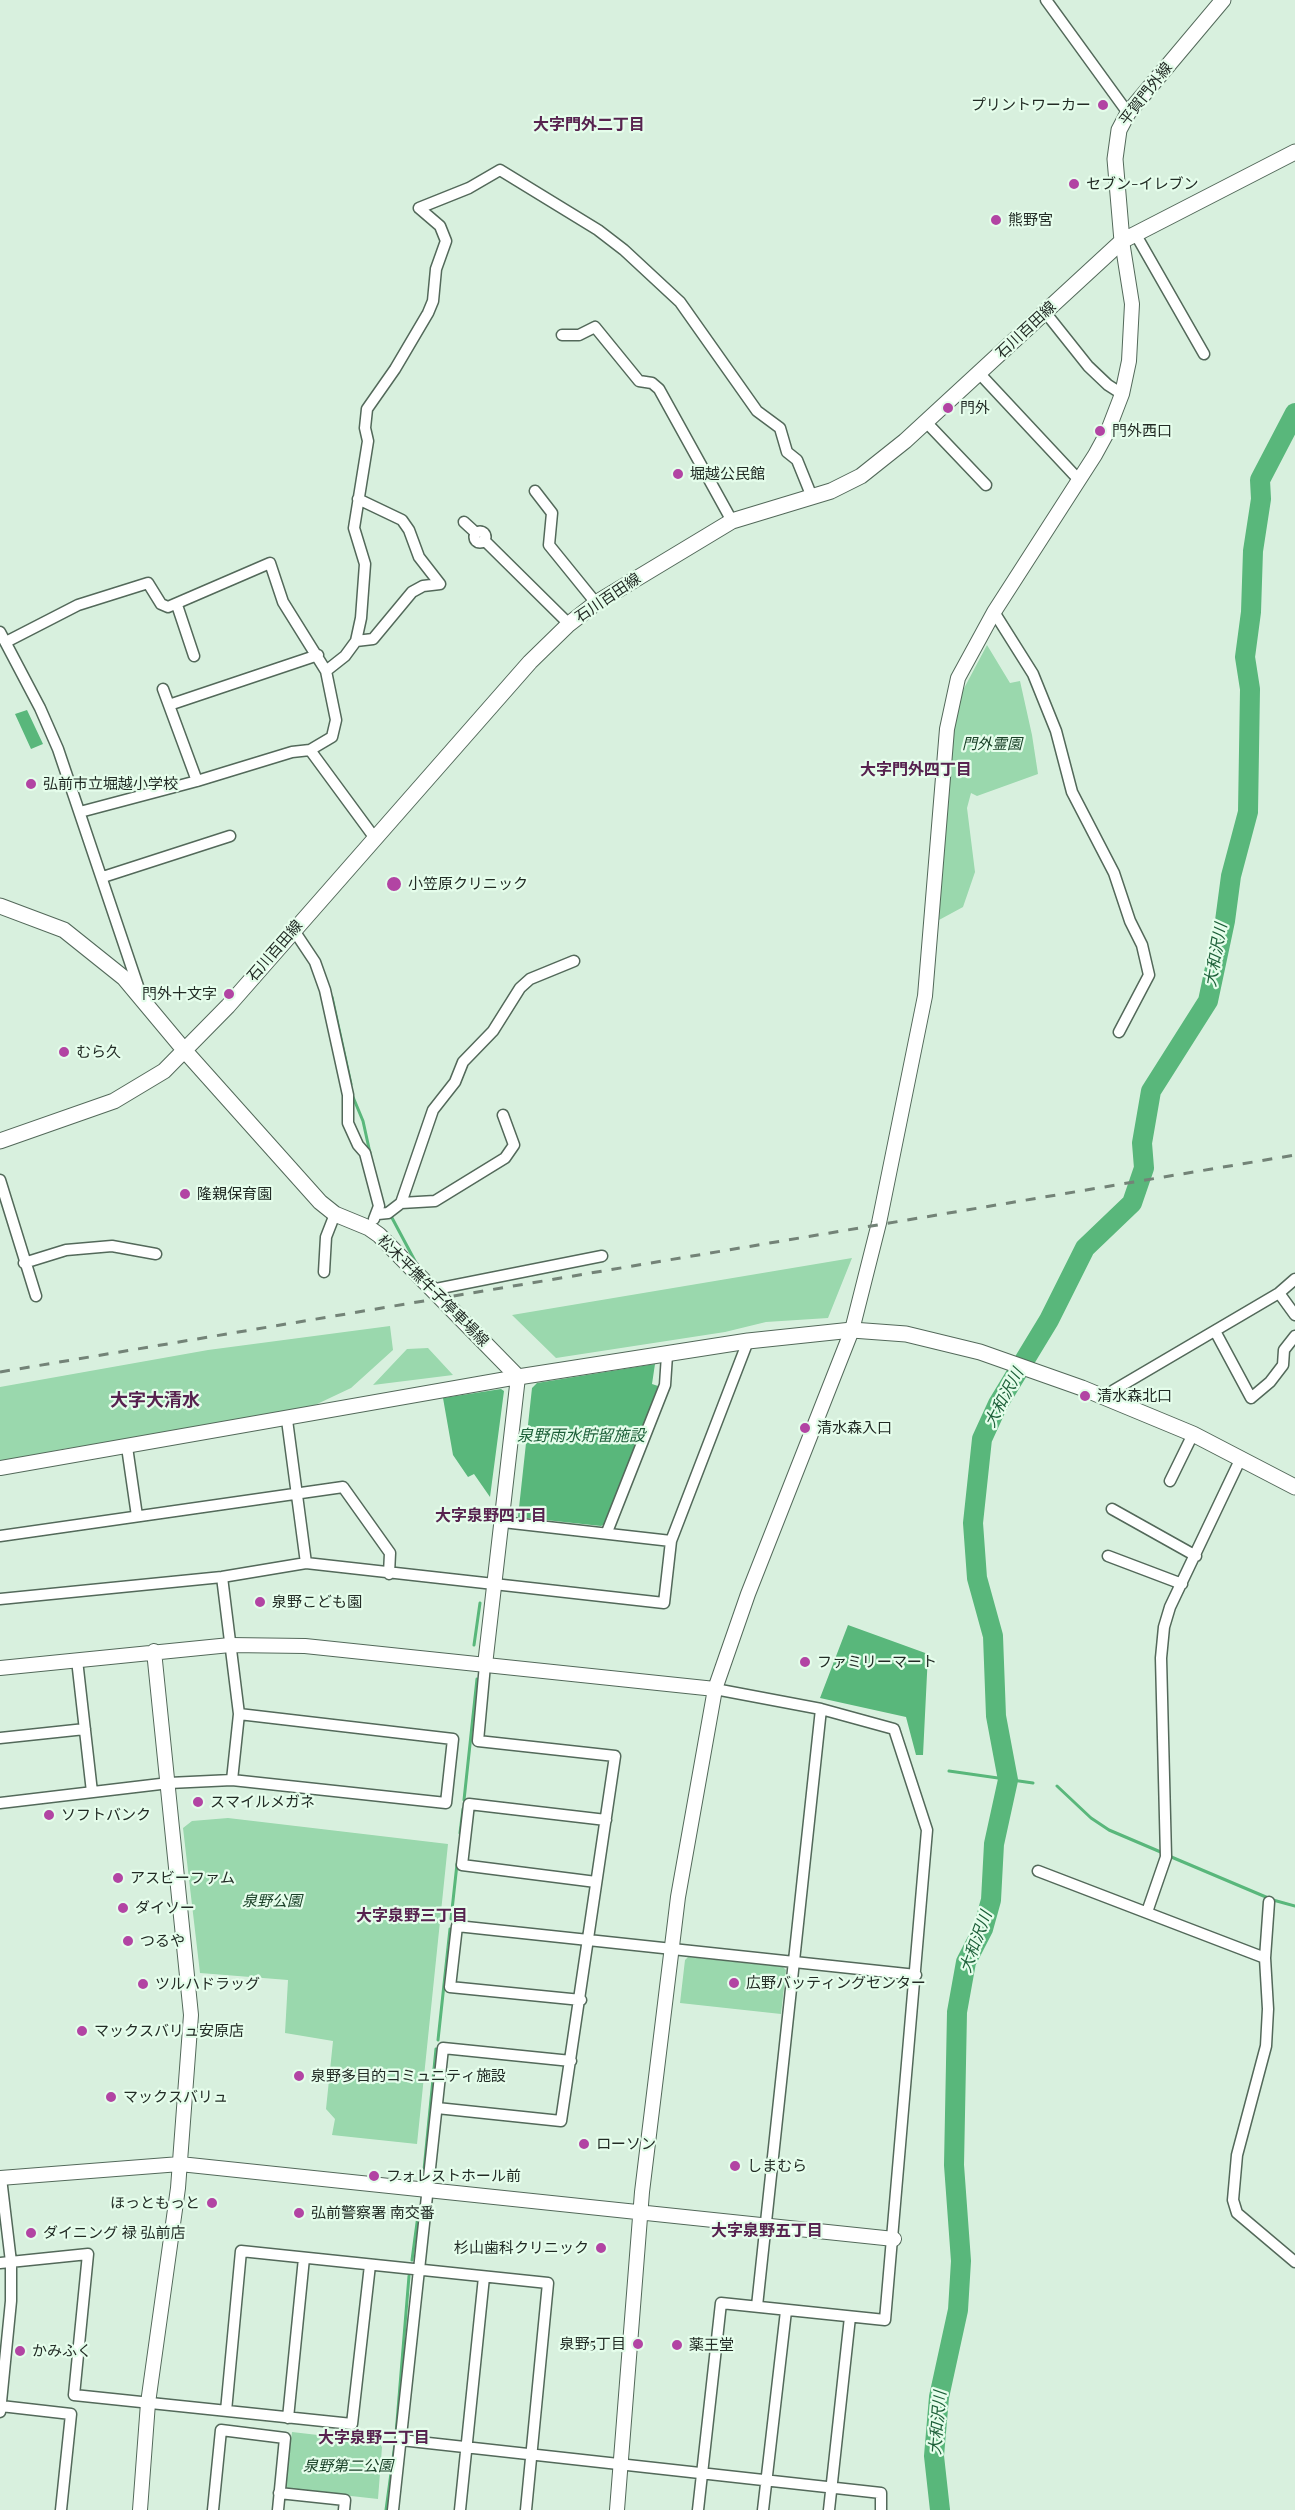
<!DOCTYPE html>
<meta charset="utf-8">
<style>
body{margin:0}
canvas{display:block;background:#d8f0de}
</style>
<canvas width="1295" height="2510"></canvas>
<script>
const ctx = document.querySelector('canvas').getContext('2d');
ctx.lineJoin = 'round';
function fill(path, color) { ctx.fillStyle = color; ctx.fill(path, 'evenodd'); }
const shape = rows => new Path2D(rows.map(r => 'M' + r).join(''));
function strokePath(path, color, width, dash) { ctx.strokeStyle = color; ctx.lineWidth = width; ctx.lineCap = dash ? 'butt' : 'round'; ctx.setLineDash(dash || []); ctx.stroke(path); }
function write(font, color, halo, rows, align = 'center') {
  ctx.font = font + ' "Playfair Display","Noto Sans JP",serif'; ctx.lineWidth = 4.5; ctx.setLineDash([]); ctx.textBaseline = 'middle'; ctx.strokeStyle = halo; ctx.fillStyle = color; for (const [text, x, y, turn = 0] of rows) {
    ctx.save(); ctx.translate(x, y); ctx.rotate((+turn || 0) * Math.PI / 180); ctx.textAlign = isNaN(turn) ? turn : align; if (halo) ctx.strokeText(text, 0, 0); ctx.fillText(text, 0, 0); ctx.restore();
  }
}
const green = shape([
 [987,645,1010,683,1020,681,1032,735,1038,774,977,796,971,793,967,808,975,872,963,907,939,920,950,741,961,694],
 [852,1258,828,1318,766,1322,725,1332,556,1358,512,1315],
 [390,1326,393,1350,351,1388,296,1414,63,1449,0,1463,0,1387,208,1350],
 [428,1348,453,1375,373,1385,407,1349],
 [228,1818,448,1844,417,2144,332,2135,335,2119,326,2109,333,2041,285,2033,288,1980,200,1973,183,1828,192,1821],
 [688,1957,783,1967,786,1970,781,2014,680,2003,685,1960],
 [292,2432,378,2442,382,2447,378,2499,288,2489,285,2485]
]);
const water = shape([
 [27,710,43,744,31,749,15,714],
 [655,1364,652,1384,658,1386,605,1524,601,1526,518,1517,532,1388,537,1383],
 [501,1389,504,1391,490,1497,474,1474,468,1477,453,1455,443,1398],
 [848,1625,928,1654,923,1755,916,1755,906,1717,820,1698]
]);
const stream = shape([
 [332,997,351,1084],
 [353,1097,363,1121,370,1153],
 [391,1216,415,1261],
 [474,1645,480,1603],
 [949,1771,1033,1783],
 [1057,1786,1091,1818,1109,1830,1163,1853],
 [464,1800,477,1679],
 [460,1833,463,1809],
 [1169,1856,1273,1900,1295,1906],
 [451,1919,457,1864],
 [438,2040,450,1929],
 [424,2170,436,2049],
 [412,2260,419,2208],
 [396,2434,409,2276],
 [386,2510,395,2444]
]);
const river = shape([
 [940,2510,934,2456,939,2397,958,2310,961,2261,954,2165,957,2012,966,1962,983,1929,991,1900,994,1844,1008,1780,996,1716,993,1636,977,1578,973,1523,982,1439,998,1404,1049,1320,1085,1248,1132,1203,1144,1168,1142,1143,1151,1091,1208,1001,1225,921,1231,876,1248,812,1250,689,1245,657,1251,612,1253,551,1261,499,1260,480,1295,413]
]);
const minor = shape([
 [1046,0,1128,113],
 [419,208,469,188,500,170,598,230,624,250,680,302,757,411,780,428,787,452,797,460,812,497],
 [1136,235,1204,354],
 [1045,312,1088,366,1108,385,1122,394],
 [562,335,579,335,595,327,639,381,652,383,659,389,732,521],
 [979,373,1079,480],
 [926,422,986,485],
 [535,491,552,513,549,545,596,603],
 [358,499,402,520,409,530,419,557,440,584],
 [464,522,476,533],
 '474.5 537a5.5 5.5 0 1 1 11 0a5.5 5.5 0 1 1-11 0Z',
 [484,540,569,624],
 [177,605,194,656],
 [994,612,1033,674,1056,731,1072,792,1114,873,1130,921,1142,945,1149,975,1119,1032],
 [0,632,40,708,58,749,141,995],
 [356,641,373,639,412,592,423,586,440,584],
 [6,642,78,605,148,583,161,604,168,607,270,563,283,602,326,671,336,720,332,737,310,750,292,752,197,781,80,812],
 [326,671,345,656,356,641,361,618,365,564,354,528,368,441,365,428,367,409,395,369,428,313,433,301,436,269,446,241,440,226,419,208],
 [163,689,197,781],
 [169,705,318,655],
 [310,750,374,837],
 [103,877,230,836],
 [293,929,315,962,325,990,348,1095,348,1123,358,1145,365,1153,379,1206,374,1219],
 [0,1180,36,1296],
 [401,1203,435,1201,505,1158,514,1145,503,1115],
 [378,1214,388,1213,401,1203,433,1110,455,1082,463,1062,493,1031,520,988,530,979,574,961],
 [24,1263,66,1250,112,1246,156,1254],
 [324,1272,326,1237,335,1214],
 [431,1290,602,1256],
 [1279,1293,1295,1315],
 [1215,1331,1251,1398,1270,1382,1283,1365,1284,1350,1295,1336],
 [1107,1398,1114,1390,1279,1293,1295,1279],
 [287,1420,306,1563],
 [127,1447,137,1516],
 [1170,1481,1193,1434],
 [1112,1509,1196,1556],
 [503,1522,671,1541],
 [607,1532,665,1385,667,1355],
 [0,1536,343,1487,390,1553,389,1574],
 [1108,1556,1182,1584],
 [222,1577,239,1714,232,1780],
 [0,1599,222,1577,306,1563,664,1603,671,1541,748,1341],
 [77,1660,92,1792],
 [0,1738,85,1729],
 [0,1803,169,1783,232,1780,446,1803,453,1739,239,1714],
 [1038,1871,1265,1958],
 [596,1882,462,1865,469,1804,606,1820],
 [1269,1902,1265,1958,1268,2009,1266,2046,1237,2155,1233,2200,1237,2213,1295,2262],
 [1147,1912,1166,1857,1161,1658,1164,1627,1170,1607,1240,1460],
 [581,2000,450,1987,457,1926,916,1975],
 [437,2108,561,2121,615,1756,478,1741,485,1665],
 [0,2263,88,2254,74,2395,352,2424,370,2265],
 [757,2306,821,1709],
 [1,2406,71,2414,61,2510],
 [226,2411,241,2251,548,2283,526,2510],
 [0,2412,11,2301,11,2262,1,2178],
 [288,2418,304,2258],
 [401,2440,881,2493,881,2510],
 [279,2493,345,2500,344,2510],
 [213,2510,221,2430,285,2438,278,2510],
 [393,2510,443,2048,571,2061],
 [460,2510,484,2277],
 [698,2510,721,2303,885,2320,927,1830,894,1729,821,1709,715,1689],
 [763,2510,786,2311],
 [829,2510,850,2317]
]);
const tertiary = shape([
 [0,1468,518,1377,485,1665],
 [0,1668,230,1645,305,1646,715,1689],
 [0,2178,180,2164,894,2239],
 [140,2510,148,2403,178,2188,191,2015,154,1651],
 [617,2510,642,2192,678,1897,715,1689,748,1594,852,1330,879,1223,925,996,947,729,958,678,994,612,1095,455,1107,433,1122,394,1129,361,1132,304,1122,241]
]);
const secondary = shape([
 [1122,241,1115,159,1119,130,1128,113,1223,0],
 [0,906,64,930,124,978,185,1051,320,1202,335,1214,369,1228,379,1235,518,1377,748,1341,852,1330,906,1334,980,1352,1082,1388,1193,1434,1295,1487],
 [0,1141,114,1101,164,1071,228,1006,530,662,569,624,596,603,732,521,831,491,861,476,905,441,1122,241,1295,152]
]);
const rail = shape([
 [0,1372,1295,1155]
]);
const markers = [
 [1103,105,6,"#b244a3"],
 [1074,184,6,"#b244a3"],
 [996,220,6,"#b244a3"],
 [948,408,6,"#b244a3"],
 [1100,431,6,"#b244a3"],
 [678,474,6,"#b244a3"],
 [31,784,6,"#b244a3"],
 [394,884,8,"#b244a3"],
 [229,994,6,"#b244a3"],
 [64,1052,6,"#b244a3"],
 [185,1194,6,"#b244a3"],
 [1085,1396,6,"#b244a3"],
 [805,1428,6,"#b244a3"],
 [260,1602,6,"#b244a3"],
 [805,1662,6,"#b244a3"],
 [198,1802,6,"#b244a3"],
 [49,1815,6,"#b244a3"],
 [118,1878,6,"#b244a3"],
 [123,1908,6,"#b244a3"],
 [128,1941,6,"#b244a3"],
 [734,1983,6,"#b244a3"],
 [143,1984,6,"#b244a3"],
 [82,2031,6,"#b244a3"],
 [299,2076,6,"#b244a3"],
 [111,2097,6,"#b244a3"],
 [584,2144,6,"#b244a3"],
 [735,2166,6,"#b244a3"],
 [374,2176,6,"#b244a3"],
 [212,2203,6,"#b244a3"],
 [299,2213,6,"#b244a3"],
 [31,2233,6,"#b244a3"],
 [601,2248,6,"#b244a3"],
 [638,2344,6,"#b244a3"],
 [677,2345,6,"#b244a3"],
 [20,2351,6,"#b244a3"]
];
const streetNames = [
 ["平賀門外線",1146,94,-52],
 ["石川百田線",1026,330,-43],
 ["石川百田線",608,598,-34],
 ["石川百田線",275,951,-49],
 ["松木平撫牛子停車場線",433,1291,45]
];
const poiNames = [
 ["プリントワーカー",1091,105,"right"],
 ["セブン-イレブン",1086,184],
 ["熊野宮",1008,220],
 ["門外",960,408],
 ["門外西口",1112,431],
 ["堀越公民館",690,474],
 ["弘前市立堀越小学校",43,784],
 ["小笠原クリニック",408,884],
 ["門外十文字",217,994,"right"],
 ["むら久",76,1052],
 ["隆親保育園",197,1194],
 ["清水森北口",1097,1396],
 ["清水森入口",817,1428],
 ["泉野こども園",272,1602],
 ["ファミリーマート",817,1662],
 ["スマイルメガネ",210,1802],
 ["ソフトバンク",61,1815],
 ["アスビーファム",130,1878],
 ["ダイソー",135,1908],
 ["つるや",140,1941],
 ["広野バッティングセンター",746,1983],
 ["ツルハドラッグ",155,1984],
 ["マックスバリュ安原店",94,2031],
 ["泉野多目的コミュニティ施設",311,2076],
 ["マックスバリュ",123,2097],
 ["ローソン",596,2144],
 ["しまむら",747,2166],
 ["フォレストホール前",386,2176],
 ["ほっともっと",200,2203,"right"],
 ["弘前警察署 南交番",311,2213],
 ["ダイニング 禄 弘前店",43,2233],
 ["杉山歯科クリニック",589,2248,"right"],
 ["泉野5丁目",626,2344,"right"],
 ["薬王堂",689,2345],
 ["かみふく",32,2351]
];
const parkNames = [
 ["門外霊園",992,744],
 ["泉野公園",272,1901],
 ["泉野第二公園",348,2466]
];
const neighbourhoodNames = [
 ["大字門外二丁目",589,125],
 ["大字門外四丁目",916,770],
 ["大字泉野四丁目",491,1516],
 ["大字泉野三丁目",412,1916],
 ["大字泉野五丁目",767,2231],
 ["大字泉野二丁目",374,2438]
];
const waterNames = [
 ["大和沢川",1216,955,-80],
 ["大和沢川",1004,1398,-62],
 ["泉野雨水貯留施設",581,1436],
 ["大和沢川",976,1942,-70],
 ["大和沢川",938,2423,-85]
];
const quarterNames = [
 ["大字大清水",155,1400]
];
fill(green, '#9ad8ad');
fill(water, '#59b77b');
strokePath(stream, '#59b77b', 3);
strokePath(river, '#59b77b', 20);
strokePath(minor, '#53695a', 13);
strokePath(tertiary, '#53695a', 16);
strokePath(secondary, '#53695a', 17);
strokePath(minor, '#fff', 10);
strokePath(tertiary, '#fff', 14);
strokePath(secondary, '#fff', 15);
strokePath(rail, '#738377', 3, [10, 10]);
for (const [x, y, r, color] of markers) { const dot = new Path2D(); dot.arc(x, y, r, 0, 2 * Math.PI); ctx.fillStyle = color; ctx.fill(dot); strokePath(dot, '#e5fdeb', 2); }
write('15px', '#222b25', '#e5fdeb', streetNames);
write('15px', '#222b25', '#e5fdeb', poiNames, 'left');
write('italic 15px', '#1a4128', '#e5fdeb', parkNames);
write('bold 16px', '#57224f', '#e5fdeb', neighbourhoodNames);
write('italic 16px', '#1c5f38', '#e5fdeb', waterNames);
write('bold 18px', '#57224f', '#e5fdeb', quarterNames);
</script>
